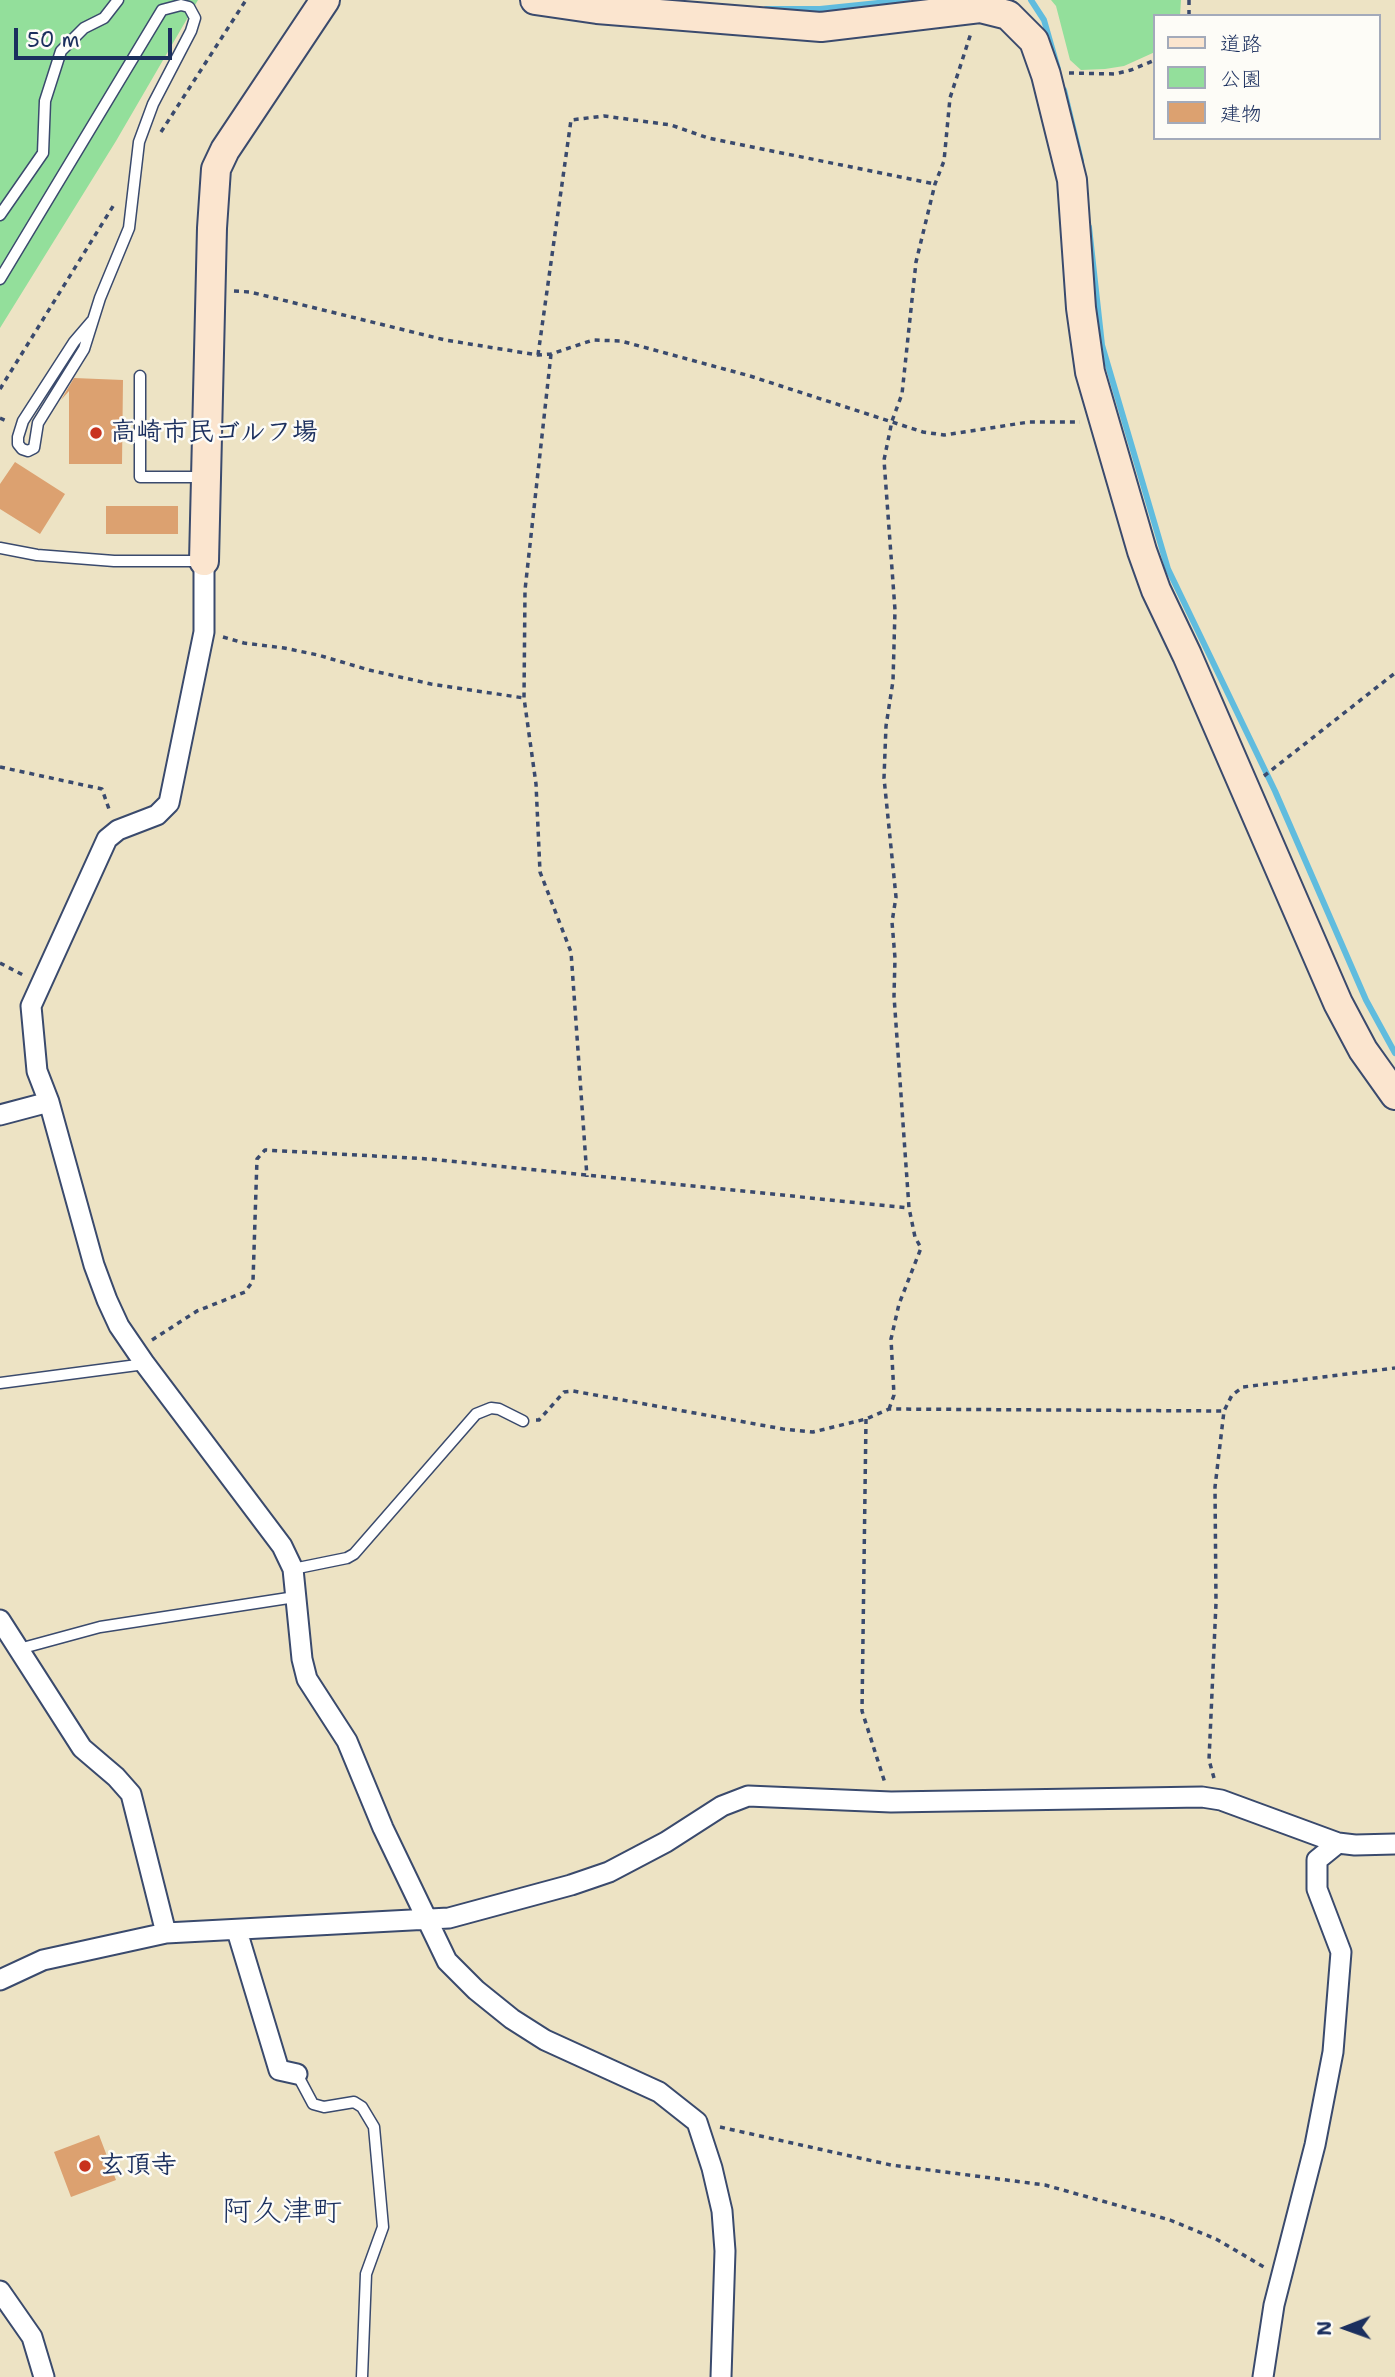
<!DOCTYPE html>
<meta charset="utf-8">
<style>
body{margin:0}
#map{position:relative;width:1395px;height:2377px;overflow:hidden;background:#ede3c4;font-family:"Shantell Sans","Klee One",sans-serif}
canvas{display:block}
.legend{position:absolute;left:1153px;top:14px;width:228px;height:126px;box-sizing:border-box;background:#fdfcf7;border:2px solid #a3aaba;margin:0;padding:9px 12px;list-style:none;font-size:21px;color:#1b2f5e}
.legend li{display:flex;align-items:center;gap:14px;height:35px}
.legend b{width:35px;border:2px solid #a3aaba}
.north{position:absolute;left:1311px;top:2293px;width:70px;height:70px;-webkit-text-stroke:5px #fdfcf7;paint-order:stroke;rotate:269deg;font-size:19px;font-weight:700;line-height:28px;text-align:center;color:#1b2f5e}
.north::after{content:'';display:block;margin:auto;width:24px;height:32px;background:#1b2f5e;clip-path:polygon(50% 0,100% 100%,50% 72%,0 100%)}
.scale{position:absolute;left:14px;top:28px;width:158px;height:32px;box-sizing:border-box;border:4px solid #1b2f5e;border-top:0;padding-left:9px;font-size:21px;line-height:24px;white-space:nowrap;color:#1b2f5e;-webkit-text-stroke:5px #fdfcf7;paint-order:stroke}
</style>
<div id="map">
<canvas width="1395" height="2377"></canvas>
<ul class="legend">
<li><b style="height:9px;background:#fbe5cf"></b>道路</li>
<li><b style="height:19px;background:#93df9b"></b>公園</li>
<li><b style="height:19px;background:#dca170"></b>建物</li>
</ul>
<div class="north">N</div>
<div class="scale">50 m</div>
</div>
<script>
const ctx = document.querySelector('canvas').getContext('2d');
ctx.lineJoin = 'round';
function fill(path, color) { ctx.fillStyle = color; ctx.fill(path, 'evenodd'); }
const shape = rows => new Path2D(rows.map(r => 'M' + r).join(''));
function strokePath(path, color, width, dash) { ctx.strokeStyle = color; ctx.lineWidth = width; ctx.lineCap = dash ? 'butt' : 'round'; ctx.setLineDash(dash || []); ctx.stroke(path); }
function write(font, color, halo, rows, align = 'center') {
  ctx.font = font + ' "Shantell Sans","Klee One",sans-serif'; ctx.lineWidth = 5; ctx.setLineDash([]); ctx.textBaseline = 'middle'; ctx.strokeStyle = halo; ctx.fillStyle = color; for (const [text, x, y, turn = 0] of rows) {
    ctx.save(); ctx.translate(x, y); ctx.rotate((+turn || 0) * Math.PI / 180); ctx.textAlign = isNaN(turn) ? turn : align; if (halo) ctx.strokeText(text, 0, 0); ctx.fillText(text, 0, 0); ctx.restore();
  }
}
const green = shape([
 [0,0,198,0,116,141,0,328],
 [1051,0,1181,0,1180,16,1155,16,1155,52,1124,66,1105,69,1081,70,1070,60,1056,6]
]);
const stream = shape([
 [1031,0,1044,20,1058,69],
 [766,9,820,9,907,0],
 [1064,90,1081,161],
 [1089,227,1102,345,1168,569,1275,791,1366,1000,1395,1053]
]);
const building = shape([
 [74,378,123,380,122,464,69,464,69,391,61,400],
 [15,462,65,494,40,534,0,509,0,484],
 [106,506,178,506,178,534,106,534],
 [99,2135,116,2180,71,2197,54,2152]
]);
const path = shape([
 [1189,0,1189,16],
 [1069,73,1115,74,1131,70,1155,60],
 [161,132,246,0],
 [234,291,250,292,445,340,538,355,551,354,593,340,621,341,750,376,923,432,944,435,1029,422,1080,422],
 [551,354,525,590,524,698,536,784,540,872,571,952,587,1177],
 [538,355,571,120,604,116,671,125,708,138,935,184],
 [0,389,115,203],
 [0,418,9,422],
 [223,637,244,643,284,648,318,655,369,670,431,684,524,698],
 [0,767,102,789,110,812],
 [1264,776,1395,673],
 [0,963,23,975],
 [152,1340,197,1311,245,1292,253,1281,257,1159,265,1150,429,1159,909,1208],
 [889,1409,894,1395,891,1339,899,1304,921,1248,915,1237,909,1208,894,996,895,958,892,922,896,897,884,778,886,726,893,681,895,610,884,460,892,421,902,394,916,262,935,184,944,161,950,98,971,33],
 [866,1419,862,1711,885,1783],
 [536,1420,539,1420,564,1392,573,1391,783,1429,813,1432,866,1419,889,1409,1224,1411],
 [1214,1778,1209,1760,1216,1603,1215,1487,1224,1411,1232,1395,1243,1387,1395,1368],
 [720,2127,891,2165,1045,2185,1170,2220,1216,2239,1264,2267]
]);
const lane = shape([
 [0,215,43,153,45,101,61,51,84,28,104,18,118,0],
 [0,279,162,10,181,5,189,7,195,18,191,31,153,104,139,142,129,228,100,298,84,349,38,423,34,448,28,451,22,449,18,444,18,437,23,421,74,342,92,321],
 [140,376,140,477,202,477],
 [0,548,37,555,114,561,202,561],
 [0,1383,145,1364],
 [293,1569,347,1558,354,1554,476,1414,491,1408,499,1409,523,1421],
 [19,1649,100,1627,295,1597],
 [297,2074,313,2104,324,2107,354,2102,362,2107,374,2127,383,2227,366,2274,362,2377]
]);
const street = shape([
 [204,561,204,632,169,803,157,815,118,830,107,839,31,1006,37,1071,49,1102,94,1265,107,1300,119,1326,145,1364,282,1546,293,1569,302,1659,307,1679,347,1741,383,1828,447,1961,476,1990,512,2019,545,2040,659,2092,697,2122,712,2168,722,2211,725,2251,721,2377],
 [0,1115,49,1102],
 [0,1620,82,1748,116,1777,131,1794,166,1933],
 [237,1931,279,2070,297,2074],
 [0,1980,43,1960,166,1933,449,1918,571,1885,609,1872,666,1842,722,1806,748,1796,891,1802,1202,1797,1221,1800,1338,1843,1355,1845,1395,1844],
 [0,2291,32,2337,44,2377],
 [1263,2377,1274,2305,1315,2145,1333,2052,1341,1952,1317,1889,1317,1860,1338,1843]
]);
const secondary = shape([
 [535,0,597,9,821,27,980,8,1008,15,1034,41,1046,75,1072,180,1081,308,1090,372,1142,551,1156,590,1187,655,1338,1003,1363,1050,1395,1095],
 [204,561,212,228,216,169,225,150,325,0]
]);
const markers = [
 [96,433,7,"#c8321e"],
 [85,2166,7,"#c8321e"]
];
const poiNames = [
 ["高崎市民ゴルフ場",110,433],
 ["玄頂寺",99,2166]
];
const quarterNames = [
 ["阿久津町",282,2213]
];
fill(green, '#93df9b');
strokePath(stream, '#60bcde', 6);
fill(building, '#dca170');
strokePath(lane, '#3a4a6d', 13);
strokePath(street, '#3a4a6d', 23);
strokePath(secondary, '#3a4a6d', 32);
strokePath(path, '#3a4a6d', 3.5, [5, 5]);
strokePath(lane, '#fff', 10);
strokePath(street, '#fff', 19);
strokePath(secondary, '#fbe5cf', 28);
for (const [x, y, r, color] of markers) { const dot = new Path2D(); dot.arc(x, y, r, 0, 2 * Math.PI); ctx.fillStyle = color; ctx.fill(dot); strokePath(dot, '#fdfcf7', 2.5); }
write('bold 26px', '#1b2f5e', '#fdfcf7', poiNames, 'left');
write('30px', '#1b2f5e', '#fdfcf7', quarterNames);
</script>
